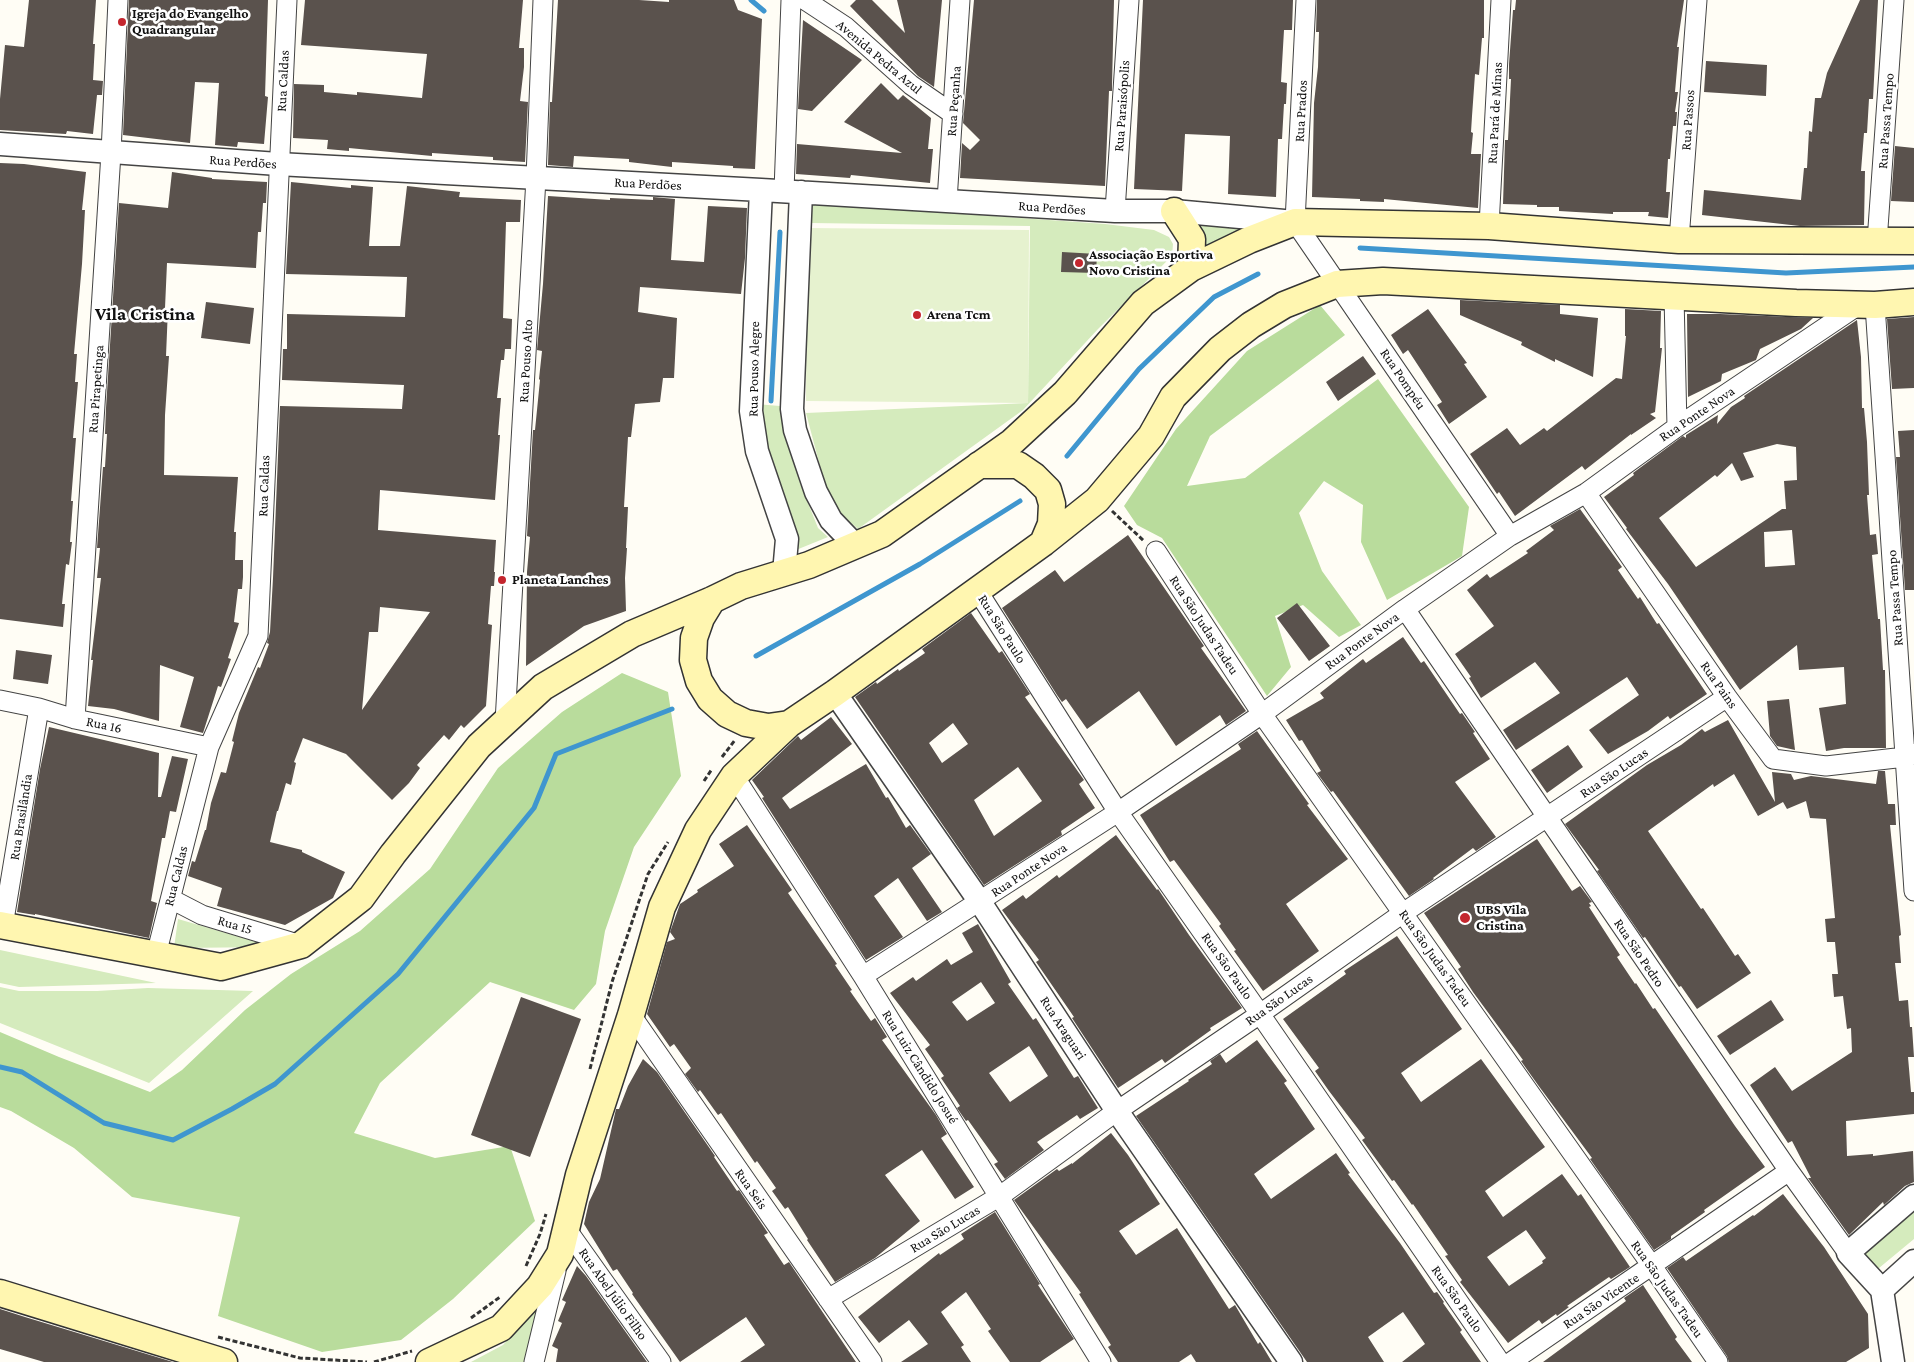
<!DOCTYPE html>
<meta charset="utf-8">
<style>
body{margin:0}
canvas{display:block;background:#fffdf5}
</style>
<canvas width="1914" height="1362"></canvas>
<script>
const ctx = document.querySelector('canvas').getContext('2d');
ctx.lineJoin = 'round';
function fill(path, color) { ctx.fillStyle = color; ctx.fill(path, 'evenodd'); }
const shape = rows => new Path2D(rows.map(r => 'M' + r).join(''));
function strokePath(path, color, width, dash) { ctx.strokeStyle = color; ctx.lineWidth = width; ctx.lineCap = dash ? 'butt' : 'round'; ctx.setLineDash(dash || []); ctx.stroke(path); }
function write(font, color, halo, rows, align = 'center') {
  ctx.font = font + ' "Crimson Pro",serif'; ctx.lineWidth = 5; ctx.setLineDash([]); ctx.textBaseline = 'middle'; ctx.strokeStyle = halo; ctx.fillStyle = color; for (const [text, x, y, turn = 0] of rows) {
    ctx.save(); ctx.translate(x, y); ctx.rotate((+turn || 0) * Math.PI / 180); ctx.textAlign = isNaN(turn) ? turn : align; if (halo) ctx.strokeText(text, 0, 0); ctx.fillText(text, 0, 0); ctx.restore();
  }
}
const green = shape([
 [810,203,1105,224,1154,230,1169,237,1173,244,1172,256,1098,329,1023,410,858,529,830,504,806,413,1028,403,1030,226,810,223],
 [1195,224,1269,226,1200,253],
 [756,404,780,406,800,483,818,528,828,537,796,550,763,446],
 [178,919,274,947,174,948],
 [0,950,156,983,19,987,0,983],
 [0,987,19,991,97,991,148,988,253,991,149,1083,0,1023],
 [1914,1212,1914,1239,1873,1273,1860,1257],
 [542,1301,527,1362,471,1362,503,1345]
]);
const forest = shape([
 [1320,305,1345,335,1210,436,1187,486,1245,478,1378,379,1469,507,1462,556,1387,600,1361,542,1363,505,1324,481,1299,513,1322,571,1361,625,1339,637,1303,605,1275,616,1291,667,1267,696,1162,538,1137,525,1124,506,1176,429,1247,351],
 [622,673,668,692,681,776,634,847,605,931,596,984,574,1010,490,982,380,1083,354,1133,435,1158,510,1146,535,1221,453,1299,401,1340,322,1352,218,1316,240,1217,132,1197,74,1148,11,1111,0,1107,0,1032,59,1057,150,1092,182,1070,245,1010,291,974,360,931,430,869,498,768,562,712]
]);
const pitch = shape([
 [807,228,1029,230,1028,403,806,401]
]);
const stream = shape([
 [751,0,764,11],
 [1360,248,1786,273,1914,267],
 [771,401,780,232],
 [1067,456,1139,369,1214,297,1258,274],
 [756,656,920,564,1020,501],
 [0,1067,22,1072,104,1123,173,1140,232,1109,275,1084,398,974,534,808,556,754,672,709]
]);
const building = shape([
 [29,0,96,0,93,44,95,44,93,80,103,81,102,95,97,95,93,134,67,131,66,134,0,130,0,99,5,45,24,47],
 [129,0,268,0,265,96,268,97,264,144,238,142,237,147,215,145,219,83,195,82,190,143,123,135],
 [305,0,523,0,519,48,524,48,524,67,520,101,528,102,525,162,493,160,493,157,461,155,432,153,432,156,349,148,349,151,327,149,328,140,293,138,294,84,324,85,324,92,357,95,357,92,422,98,427,54,301,45],
 [558,0,639,0,669,2,669,0,734,0,738,10,762,19,755,169,733,168,733,166,672,162,672,167,629,162,629,159,574,156,573,167,548,165,550,102,552,102],
 [856,0,872,0,905,33,897,0,942,0,934,87,918,76,850,6],
 [974,0,1114,0,1112,86,1112,91,1109,91,1105,186,960,178,962,143,970,150,980,140,963,123],
 [1143,0,1293,0,1292,30,1284,30,1281,82,1287,83,1286,104,1284,104,1282,139,1278,139,1276,197,1228,194,1230,136,1185,134,1182,191,1134,189],
 [1317,0,1484,0,1484,38,1482,38,1479,75,1475,74,1472,116,1471,132,1473,133,1471,154,1481,154,1478,208,1384,199,1384,202,1360,201,1360,199,1312,197,1314,103,1318,67,1319,32,1316,32],
 [1516,0,1684,0,1677,47,1679,47,1675,92,1678,92,1675,112,1677,112,1676,126,1673,126,1670,159,1668,159,1666,192,1670,192,1668,218,1648,216,1649,212,1613,212,1613,214,1576,212,1559,211,1559,207,1537,207,1537,205,1503,204,1505,140,1508,140,1511,79,1509,79,1509,64,1513,10,1515,10],
 [1860,0,1878,0,1873,99,1869,99,1867,133,1864,133,1861,171,1865,171,1864,225,1800,226,1702,215,1704,190,1801,200,1804,168,1807,168,1809,131,1812,132,1815,98,1821,98,1827,73],
 [803,20,862,60,812,111,798,109],
 [1706,61,1767,65,1766,96,1704,92],
 [881,83,898,100,903,95,931,118,928,149,933,149,930,183,851,175,850,178,796,174,797,144,902,153,844,122],
 [1895,146,1914,148,1914,202,1891,201],
 [0,163,24,164,86,172,82,210,85,210,82,264,74,354,77,354,75,382,78,382,73,438,76,438,71,501,73,501,70,542,72,542,69,565,66,564,62,604,65,604,63,627,0,619],
 [172,172,212,178,212,179,267,182,266,203,263,203,261,232,258,232,256,268,167,263,165,308,168,308,166,356,169,356,165,415,164,475,238,477,234,532,236,532,235,560,243,560,243,577,242,589,238,589,234,622,239,623,228,658,231,659,221,687,218,686,203,733,180,727,194,677,160,665,159,721,114,709,88,706,93,660,91,660,101,578,97,578,100,548,97,548,103,467,105,467,107,434,105,434,106,408,119,203,168,208],
 [291,182,351,188,351,185,373,187,369,246,400,246,407,186,460,192,459,197,521,200,520,222,506,222,503,318,512,319,511,349,505,349,504,360,501,360,497,398,501,398,498,435,500,435,495,500,380,490,378,530,496,540,494,572,495,572,494,586,491,586,488,624,492,625,486,706,464,728,461,725,449,740,444,735,417,765,420,768,409,783,392,800,346,754,303,738,294,762,296,763,291,785,286,783,278,811,277,811,270,842,302,850,302,852,345,872,333,898,285,925,217,906,222,888,188,876,192,861,195,862,205,830,206,830,211,803,221,772,226,773,234,742,232,741,239,713,258,667,260,668,269,644,267,643,270,632,273,578,280,406,402,409,404,385,282,380,283,349,287,349,287,314,405,317,407,277,286,274],
 [380,607,430,612,362,710,369,632,378,632],
 [548,196,610,200,610,198,653,200,653,197,675,199,671,260,704,262,708,206,747,208,745,258,741,294,640,287,638,312,677,318,674,378,663,378,660,402,635,404,631,437,628,437,624,507,628,507,626,548,627,548,625,578,626,611,584,626,526,666,527,572,530,537,527,536,533,430,535,430,540,380,539,379,542,351,537,350,543,284],
 [1062,252,1097,254,1096,273,1061,272],
 [1460,300,1560,305,1560,314,1598,318,1593,377,1555,359,1555,362,1521,345,1522,342,1460,315],
 [206,302,254,308,250,344,201,338],
 [1428,309,1467,363,1464,364,1487,397,1449,424,1437,405,1442,402,1408,350,1403,354,1391,335],
 [1625,309,1661,311,1660,348,1662,348,1658,385,1655,412,1650,414,1656,418,1631,435,1631,434,1585,470,1582,466,1515,516,1499,492,1497,494,1470,454,1507,428,1520,445,1544,428,1547,431,1616,378,1622,379,1626,336,1625,336],
 [1687,314,1720,314,1813,318,1801,329,1760,349,1756,360,1722,374,1721,381,1688,397],
 [1914,317,1914,388,1892,389,1887,319],
 [1857,320,1861,357,1862,408,1864,408,1867,442,1869,495,1867,495,1870,535,1876,534,1878,554,1872,555,1878,619,1880,619,1883,670,1885,670,1886,748,1844,748,1826,751,1819,708,1846,704,1844,667,1799,670,1797,645,1740,690,1668,584,1626,529,1627,528,1604,497,1634,475,1633,473,1683,436,1686,438,1686,435,1718,415,1717,424,1731,407,1745,398,1744,396],
 [1777,444,1796,447,1797,480,1784,481,1786,509,1782,509,1696,567,1659,518,1715,475,1717,477,1732,463,1741,481,1754,477,1743,453],
 [1792,530,1795,565,1765,567,1764,532],
 [1363,356,1376,374,1338,401,1326,382],
 [1914,430,1914,590,1905,590,1896,457,1900,457,1898,431],
 [1580,509,1622,567,1618,570,1638,599,1640,597,1657,624,1659,623,1707,694,1670,719,1668,716,1648,731,1608,754,1589,730,1639,695,1627,677,1516,750,1503,730,1560,693,1535,662,1481,698,1469,678,1471,677,1455,654,1494,626,1467,590,1487,574,1490,578,1528,553,1526,551,1554,530,1550,526],
 [1128,535,1204,646,1201,648,1246,711,1226,725,1220,715,1176,746,1139,691,1087,729,1066,699,1062,702,1057,695,1002,608,1055,570,1064,582],
 [1297,603,1330,646,1309,661,1277,618],
 [971,613,999,653,1002,651,1030,694,1025,697,1084,780,1079,784,1095,808,1061,831,1062,835,984,885,855,697,876,682,877,684,898,669,899,671,925,653,922,649],
 [953,723,968,744,942,763,929,743],
 [1018,767,1042,801,994,836,974,800],
 [1403,637,1421,663,1424,661,1460,714,1462,713,1475,732,1473,733,1490,759,1455,782,1496,837,1476,851,1473,848,1433,878,1434,879,1409,896,1333,791,1331,792,1317,773,1321,771,1302,740,1299,741,1286,720,1324,698,1320,693,1363,659,1366,663],
 [16,650,52,655,48,684,13,679],
 [1789,699,1795,750,1777,746,1770,736,1767,701],
 [831,717,852,744,782,798,790,809,866,764,886,798,888,797,906,828,910,825,931,854,912,868,942,912,927,921,898,878,874,896,903,937,866,960,762,798,764,797,752,780,798,736,801,740],
 [1728,720,1775,802,1772,772,1791,774,1794,780,1811,776,1876,784,1878,771,1885,771,1888,804,1895,804,1896,825,1890,825,1901,935,1899,936,1901,963,1895,963,1899,1001,1908,1000,1910,1027,1912,1027,1914,1057,1908,1057,1911,1092,1914,1092,1914,1114,1846,1121,1847,1156,1873,1154,1873,1156,1913,1151,1914,1182,1905,1186,1884,1205,1883,1202,1849,1235,1808,1178,1811,1178,1792,1141,1788,1143,1750,1085,1775,1067,1792,1091,1852,1052,1851,1028,1847,1029,1843,996,1834,997,1832,974,1838,974,1835,942,1827,942,1825,919,1835,918,1826,819,1810,818,1806,801,1787,809,1783,802,1758,816,1734,774,1714,787,1713,784,1648,831,1701,909,1703,908,1735,956,1738,954,1751,973,1697,1009,1681,986,1679,987,1645,937,1643,938,1597,871,1599,870,1565,824,1647,765,1681,745,1702,729,1705,732],
 [49,727,159,753,158,797,161,797,172,756,188,759,176,812,170,811,165,838,162,838,151,901,157,903,149,938,35,914,35,915,17,912,40,769],
 [1257,731,1309,804,1307,805,1348,859,1286,904,1319,951,1263,991,1234,951,1236,950,1219,926,1221,924,1174,860,1170,862,1140,815,1241,749,1238,744],
 [1568,745,1583,767,1547,793,1531,770],
 [747,825,792,890,788,893,837,964,835,965,852,990,850,991,871,1021,875,1018,887,1037,882,1040,936,1115,947,1134,941,1138,974,1187,955,1199,922,1150,885,1175,920,1221,875,1258,835,1282,807,1240,808,1239,788,1207,785,1209,772,1191,776,1188,757,1161,755,1163,721,1113,718,1115,700,1090,698,1092,685,1074,691,1068,674,1044,670,1047,647,1014,667,942,675,939,670,932,680,904,698,892,697,890,734,866,719,844],
 [1116,835,1157,890,1158,889,1189,935,1242,1008,1210,1028,1211,1030,1165,1063,1162,1059,1118,1088,1072,1018,1074,1017,1036,962,1039,960,1002,910,1023,895,1026,899,1057,875,1059,878],
 [1537,839,1572,891,1580,886,1592,902,1589,903,1591,906,1589,907,1620,955,1617,957,1635,984,1636,983,1653,1009,1655,1008,1735,1126,1765,1167,1704,1210,1705,1212,1671,1236,1671,1239,1654,1250,1590,1159,1592,1158,1538,1085,1521,1061,1523,1060,1473,992,1458,969,1461,967,1424,913],
 [978,924,1011,982,1008,984,1033,1020,1036,1018,1074,1078,1078,1076,1098,1108,1080,1119,1077,1115,1037,1142,1044,1150,1005,1179,994,1164,998,1162,968,1120,966,1121,957,1108,960,1106,941,1078,944,1076,925,1049,930,1045,890,993,913,977,916,981,947,959,951,965,973,952,962,933],
 [981,982,995,1003,967,1021,952,1002],
 [1029,1046,1048,1076,1010,1102,989,1073],
 [1397,936,1462,1029,1401,1073,1421,1102,1481,1059,1545,1147,1485,1191,1503,1217,1562,1174,1578,1196,1581,1194,1630,1267,1611,1279,1609,1277,1567,1306,1569,1307,1557,1316,1556,1314,1542,1324,1539,1320,1508,1343,1460,1282,1462,1280,1445,1256,1448,1255,1413,1204,1412,1205,1394,1180,1392,1181,1362,1140,1365,1138,1329,1091,1315,1071,1319,1068,1283,1019,1346,974,1344,971],
 [1526,1230,1546,1258,1542,1261,1543,1263,1509,1286,1487,1257],
 [521,997,581,1019,530,1157,471,1135],
 [1771,1000,1784,1020,1730,1055,1717,1036],
 [1257,1040,1287,1081,1284,1083,1315,1129,1254,1174,1271,1199,1336,1153,1350,1173,1348,1174,1400,1243,1434,1293,1437,1292,1444,1302,1443,1303,1462,1330,1460,1332,1481,1362,1402,1362,1425,1344,1403,1312,1368,1337,1384,1362,1307,1362,1136,1116,1189,1081,1188,1080,1212,1064,1210,1061,1220,1054,1226,1063],
 [643,1059,657,1072,715,1156,714,1157,737,1191,739,1190,768,1233,764,1235,784,1265,789,1262,856,1362,740,1362,765,1345,746,1317,680,1362,632,1294,633,1293,617,1269,613,1271,584,1224,589,1202,600,1179,616,1109,619,1109,628,1086],
 [1111,1133,1128,1155,1160,1204,1119,1231,1136,1255,1177,1228,1229,1309,1235,1305,1258,1344,1260,1342,1272,1362,1196,1362,1191,1354,1179,1362,1118,1362,1108,1347,1111,1345,1079,1294,1081,1293,1014,1200,1057,1169,1059,1171,1072,1163,1072,1164],
 [1783,1194,1824,1247,1868,1314,1869,1348,1846,1362,1729,1362,1727,1356,1667,1268,1683,1257,1686,1261,1753,1215,1754,1216],
 [995,1212,1040,1284,1038,1285,1074,1339,1040,1362,1010,1362,988,1331,991,1329,966,1292,941,1312,964,1345,961,1347,971,1362,901,1362,928,1344,909,1320,879,1343,858,1317,939,1253,940,1255,964,1239,961,1234],
 [577,1266,586,1276,647,1362,556,1362,558,1349,552,1346,562,1323,558,1321,566,1302,562,1300],
 [1643,1285,1677,1337,1675,1339,1692,1362,1543,1362,1626,1301,1624,1298],
 [0,1309,25,1317,173,1362,44,1362,0,1349]
]);
const path = shape([
 [1112,511,1144,541],
 [722,757,735,740],
 [704,781,712,769],
 [590,1069,612,982,648,874,668,842],
 [526,1266,540,1234,546,1214],
 [471,1318,500,1297],
 [218,1337,300,1358,367,1362],
 [374,1362,412,1351]
]);
const minor = shape([
 [805,0,846,27,911,85,953,114],
 [1306,0,1295,222,1510,536],
 [784,191,791,0],
 [947,201,960,0],
 [1115,211,1129,0],
 [1489,226,1501,0],
 [1679,240,1697,0],
 [1877,242,1894,0],
 [1674,296,1677,427],
 [1875,305,1914,891],
 [1586,493,1727,697,1773,759,1826,766,1905,757,1914,754],
 [1156,551,1262,714,1652,1266,1718,1362],
 [977,590,1118,812,1260,1014,1500,1362],
 [1405,609,1789,1171,1848,1253],
 [0,700,39,708,75,719,209,747],
 [75,719,111,153,118,0],
 [505,722,536,178,543,0],
 [734,776,863,976,1101,1362],
 [171,899,202,915,301,945],
 [3,926,39,708],
 [156,955,209,747,258,636,287,0],
 [863,976,1118,812,1262,714,1405,609,1510,536,1586,493,1677,427,1860,304],
 [631,1015,872,1362],
 [565,1227,661,1362],
 [828,1299,1000,1196,1117,1111,1260,1014,1403,913,1727,697],
 [534,1362,556,1271],
 [1511,1362,1789,1171]
]);
const tertiary = shape([
 [0,144,278,164,761,190,1115,211,1174,211,1295,222],
 [761,190,751,411,757,451,787,539,784,573],
 [801,192,792,409,795,430,816,492,831,520,855,545],
 [835,693,980,902,1117,1111,1291,1362],
 [1882,1290,1848,1253,1914,1196],
 [1882,1290,1893,1362],
 [1882,1290,1914,1261]
]);
const secondary = shape([
 [1174,211,1192,239,1191,268],
 [979,465,1018,465,1034,476,1048,490,1052,504,1051,524,1043,543],
 [712,600,701,618,694,638,693,660,699,681,710,699,727,714,746,723,768,727,789,724],
 [0,925,221,967,301,945,361,898,393,854,479,746,543,687,632,634,712,600,741,586,809,565,882,534,1012,442,1065,393,1143,303,1191,268,1249,240,1295,222,1489,226,1679,240,1914,241],
 [0,1293,224,1362],
 [429,1362,501,1328,540,1286,560,1254,579,1175,631,1015,662,907,698,830,734,776,789,724,835,693,1043,543,1097,500,1151,436,1173,397,1220,349,1251,325,1284,305,1337,284,1383,281,1796,303,1875,305,1914,302]
]);
const markers = [
 [122,22,5,"#c4262e"],
 [1079,263,5,"#c4262e"],
 [917,315,5,"#c4262e"],
 [502,580,5,"#c4262e"],
 [1465,918,6,"#c4262e"]
];
const poiNames = [
 ["Igreja do Evangelho",132,14],
 ["Quadrangular",132,30],
 ["Associação Esportiva",1089,255],
 ["Novo Cristina",1089,271],
 ["Arena Tcm",927,315],
 ["Planeta Lanches",512,580],
 ["UBS Vila",1476,910],
 ["Cristina",1476,926]
];
const streetNames = [
 ["Avenida Pedra Azul",879,57,40],
 ["Rua Caldas",283,81,-87],
 ["Rua Peçanha",954,101,-86],
 ["Rua Paraisópolis",1122,106,-86],
 ["Rua Prados",1301,111,-87],
 ["Rua Pará de Minas",1495,113,-87],
 ["Rua Passos",1688,120,-86],
 ["Rua Passa Tempo",1886,121,-86],
 ["Rua Perdões",243,162,4],
 ["Rua Perdões",648,184,3],
 ["Rua Perdões",1052,208,4],
 ["Rua Pouso Alto",526,361,-87],
 ["Rua Pouso Alegre",754,369,-89],
 ["Rua Pompéu",1403,379,56],
 ["Rua Pirapetinga",96,389,-86],
 ["Rua Ponte Nova",1697,414,-34],
 ["Rua Caldas",264,486,-88],
 ["Rua Passa Tempo",1895,598,-94],
 ["Rua São Judas Tadeu",1204,625,57],
 ["Rua São Paulo",1002,629,58],
 ["Rua Ponte Nova",1362,641,-36],
 ["Rua Pains",1719,685,55],
 ["Rua 16",104,725,12],
 ["Rua São Lucas",1614,773,-34],
 ["Rua Brasilândia",21,817,-81],
 ["Rua Ponte Nova",1029,870,-33],
 ["Rua Caldas",176,876,-76],
 ["Rua 15",235,925,17],
 ["Rua São Pedro",1639,953,56],
 ["Rua São Judas Tadeu",1435,958,55],
 ["Rua São Paulo",1227,966,55],
 ["Rua São Lucas",1279,1000,-35],
 ["Rua Araguari",1063,1028,57],
 ["Rua Luiz Cândido Josué",920,1067,58],
 ["Rua Seis",751,1189,55],
 ["Rua São Lucas",945,1229,-31],
 ["Rua São Judas Tadeu",1667,1289,55],
 ["Rua Abel Júlio Filho",613,1294,55],
 ["Rua São Paulo",1457,1299,55],
 ["Rua São Vicente",1601,1301,-34]
];
const districtNames = [
 ["Vila Cristina",145,314]
];
fill(green, '#d5ebbd');
fill(forest, '#b9dc9c');
fill(pitch, '#e6f2cf');
strokePath(stream, '#3f96cf', 5);
fill(building, '#5a524d');
strokePath(minor, '#444', 21);
strokePath(tertiary, '#444', 25);
strokePath(secondary, '#333', 29);
strokePath(path, '#333', 3, [5, 2.5]);
strokePath(minor, '#fff', 19);
strokePath(tertiary, '#fff', 22);
strokePath(secondary, '#fff6b0', 26);
for (const [x, y, r, color] of markers) { const dot = new Path2D(); dot.arc(x, y, r, 0, 2 * Math.PI); ctx.fillStyle = color; ctx.fill(dot); strokePath(dot, '#fff', 2); }
write('bold 14px', '#111', '#fff', poiNames, 'left');
write('14px', '#111', '#fff', streetNames);
write('bold 19px', '#111', '#fff', districtNames);
</script>
